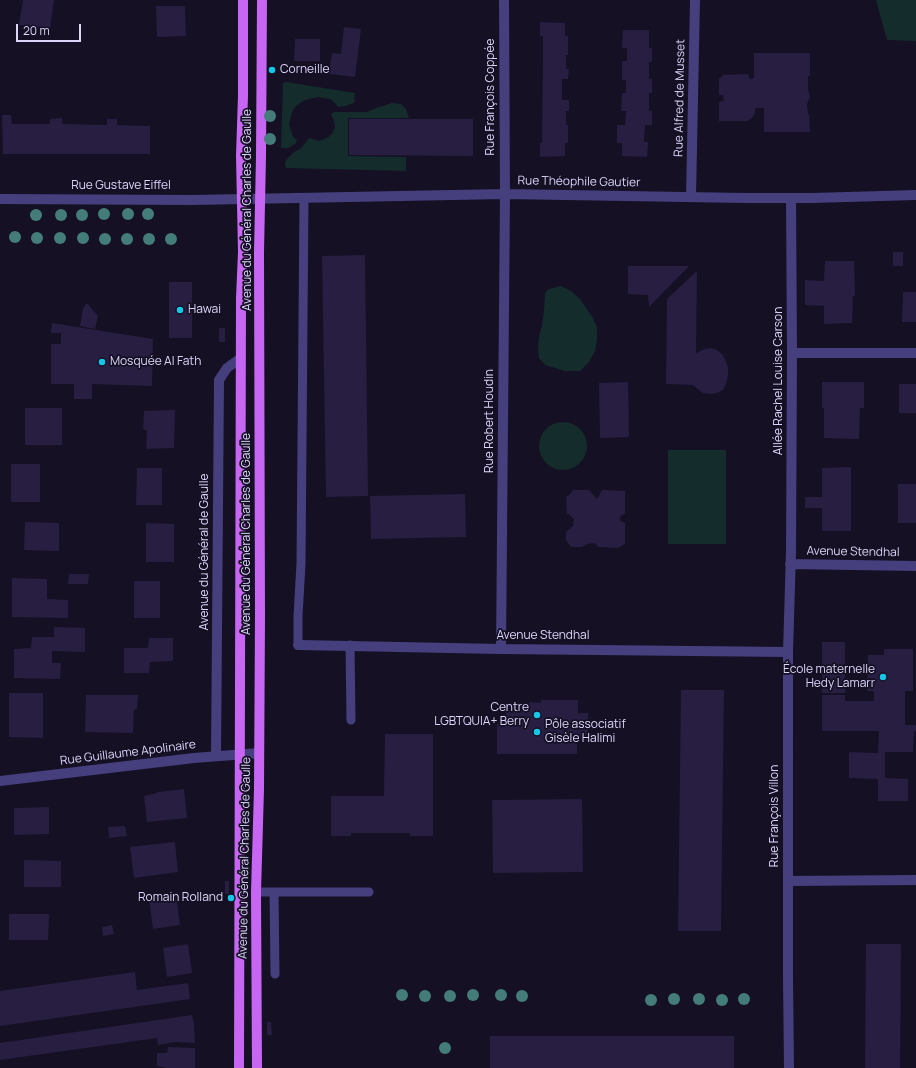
<!DOCTYPE html>
<meta charset="utf-8">
<style>
body{margin:0}
#map{position:relative;width:916px;height:1068px;overflow:hidden;background:#151023;font-family:Manrope,sans-serif}
canvas{display:block}
.scale{position:absolute;left:16px;top:24px;width:65px;height:18px;box-sizing:border-box;border:2px solid #dcd6fb;border-top:0;padding-left:5px;font-size:12px;line-height:14px;white-space:nowrap;color:#dcd6fb;-webkit-text-stroke:3px #151023;paint-order:stroke}
</style>
<div id="map">
<canvas width="916" height="1068"></canvas>
<div class="scale">20 m</div>
</div>
<script>
const ctx = document.querySelector('canvas').getContext('2d');
ctx.lineJoin = 'round';
function fill(path, color) { ctx.fillStyle = color; ctx.fill(path, 'evenodd'); }
const shape = rows => new Path2D(rows.map(r => 'M' + r).join(''));
function strokePath(path, color, width, dash) { ctx.strokeStyle = color; ctx.lineWidth = width; ctx.lineCap = dash ? 'butt' : 'round'; ctx.setLineDash(dash || []); ctx.stroke(path); }
function write(font, color, halo, rows, align = 'center') {
  ctx.font = font + ' Manrope,sans-serif'; ctx.lineWidth = 3.5; ctx.setLineDash([]); ctx.textBaseline = 'middle'; ctx.strokeStyle = halo; ctx.fillStyle = color; for (const [text, x, y, turn = 0] of rows) {
    ctx.save(); ctx.translate(x, y); ctx.rotate((+turn || 0) * Math.PI / 180); ctx.textAlign = isNaN(turn) ? turn : align; if (halo) ctx.strokeText(text, 0, 0); ctx.fillText(text, 0, 0); ctx.restore();
  }
}
const green = shape([
 [876,0,916,0,916,41,887,40],
 [286,82,355,93,354,103,346,106,338,107,335,103,330,99,318,97,305,100,300,103,295,107,292,112,289,124,293,137,297,140,295,144,288,148,281,148,283,83],
 [392,103,401,104,406,109,409,118,348,118,348,156,406,157,406,171,286,168,285,162,288,158,293,153,301,148,309,138,319,141,327,138,332,134,335,127,334,121,331,114,334,112,367,112,376,108],
 [561,286,571,291,580,299,593,318,597,328,597,340,595,351,589,362,580,371,565,371,545,365,539,358,538,348,539,336,542,326,544,310,545,294,547,290,553,288],
 '539 446a24 24 0 1 1 48 0a24 24 0 1 1-48 0Z',
 [668,450,726,450,726,544,668,544]
]);
const building = shape([
 [23,0,54,0,50,29,19,25],
 [156,6,185,6,186,36,157,37],
 [540,22,565,23,565,36,568,36,568,55,566,55,566,69,569,69,568,79,562,79,562,100,569,100,569,111,566,111,566,125,568,125,568,143,565,143,565,156,540,157,540,143,542,143,543,54,543,36,540,36],
 [344,27,361,29,355,77,329,74,332,53,341,54],
 [623,30,649,30,649,48,652,48,652,62,649,62,649,79,652,79,652,93,649,93,649,111,652,111,652,125,645,125,644,142,648,142,647,157,622,156,622,143,617,143,617,125,625,125,626,111,621,111,622,93,626,93,626,80,622,80,622,61,627,61,627,48,622,48],
 [295,39,320,39,320,61,294,61],
 [754,53,810,53,810,76,808,76,808,89,810,97,807,104,808,114,809,114,810,132,764,132,764,108,755,108,755,113,752,118,747,121,719,121,719,102,724,101,723,95,719,95,719,79,723,75,748,74,750,79,754,78],
 [2,115,11,115,12,124,50,124,50,119,62,118,62,124,107,125,107,119,117,119,117,125,150,126,150,154,3,154],
 [349,119,473,119,473,156,349,155],
 [893,252,903,252,903,266,893,266],
 [365,255,368,496,326,497,322,256],
 [825,261,854,261,855,296,853,296,852,323,824,324,824,306,805,305,805,280,824,281],
 [628,266,689,266,649,307,648,295,628,294],
 [697,271,696,353,705,349,711,348,717,350,722,354,725,359,728,368,728,376,726,384,723,390,717,393,710,394,703,393,699,390,693,385,666,384,667,299],
 [169,282,192,282,192,338,169,338],
 [903,292,916,292,916,322,902,322],
 [87,303,98,316,95,329,80,326,83,308],
 [52,323,153,339,152,386,92,384,92,399,74,399,74,384,51,384,51,344,61,344,61,333,51,333],
 [219,328,225,328,225,342,219,342],
 [628,382,629,437,600,438,599,383],
 [822,382,864,382,864,408,860,408,859,439,824,438,824,408,822,408],
 [899,384,916,384,916,413,899,413],
 [25,408,62,408,62,445,25,445],
 [175,410,174,448,146,449,147,431,143,429,144,411],
 [11,464,40,464,40,502,11,502],
 [851,467,851,531,822,531,822,508,805,508,805,497,822,497,822,468],
 [137,468,162,468,162,505,136,505],
 [898,484,916,484,916,523,898,523],
 [573,490,589,490,597,499,602,490,625,491,625,514,622,515,620,517,620,520,622,522,625,523,625,544,618,548,598,547,595,543,587,544,582,547,571,547,566,540,566,532,573,526,574,519,567,513,566,497,570,494],
 [465,494,466,537,371,539,370,496],
 [25,522,59,523,59,551,24,550],
 [146,523,174,524,174,562,146,562],
 [69,574,89,574,88,584,68,584],
 [12,578,47,579,47,599,68,600,68,618,12,617],
 [134,581,160,581,160,618,134,618],
 [54,627,85,628,85,652,52,651,52,663,61,663,60,679,14,678,14,649,31,648,32,637,54,637],
 [149,638,173,638,173,661,150,662,149,673,124,673,124,648,148,648],
 [822,642,845,642,845,693,822,693],
 [884,649,913,649,913,691,905,691,905,725,916,725,916,731,914,731,913,752,885,752,885,778,908,779,908,801,878,801,878,779,849,778,849,752,878,753,879,731,822,731,822,695,845,695,845,701,874,701,874,691,867,691,868,655,884,655],
 [681,690,724,690,721,931,678,931],
 [9,693,43,693,43,738,9,737],
 [86,695,138,695,137,709,134,710,133,733,85,732],
 [541,700,578,700,578,713,588,713,588,741,577,741,577,754,497,754,497,724,506,724,506,711,529,711,529,702,541,703],
 [385,734,433,734,433,836,410,836,410,833,351,833,351,836,331,836,331,796,384,796],
 [184,789,187,818,147,822,144,796,157,793,158,792],
 [582,799,583,872,493,873,492,800],
 [49,807,49,834,14,835,14,808],
 [125,826,127,836,109,838,108,827],
 [175,842,178,872,134,878,130,847],
 [24,860,61,861,61,887,24,887],
 [225,881,229,881,229,894,225,894],
 [176,894,180,925,153,929,149,898],
 [9,914,49,914,48,940,9,940],
 [112,925,114,934,103,936,102,927],
 [188,944,192,973,167,977,163,948],
 [866,944,901,944,900,1068,865,1068],
 [135,972,137,990,188,983,190,999,0,1026,0,991],
 [192,1015,194,1023,195,1043,175,1042,158,1045,157,1038,0,1060,0,1043],
 [267,1022,271,1022,272,1035,267,1035],
 [490,1036,734,1036,734,1068,490,1068],
 [168,1047,195,1048,195,1068,167,1068,157,1066,157,1053,167,1053]
]);
const lane = shape([
 [298,645,298,616,301,564,304,198],
 [350,645,351,720],
 [256,892,369,892],
 [274,892,275,974]
]);
const street = shape([
 [691,197,695,0],
 [0,199,192,200,505,194,745,198,812,198,916,195],
 [792,353,916,353],
 [790,564,916,566],
 [298,645,501,649,788,652],
 [501,649,505,194,504,0],
 [216,756,219,380,227,368,241,358],
 [0,781,194,758,259,753],
 [788,881,916,880],
 [789,1068,788,978,788,652,791,552,792,353,791,198]
]);
const primary = shape([
 [239,1068,241,298,243,252,241,156,243,96,243,0],
 [257,1068,256,892,259,789,260,616,259,252,261,156,262,0]
]);
const trees = [
 [270,116],
 [270,139],
 [104,214],
 [128,214],
 [148,214],
 [36,215],
 [61,215],
 [82,215],
 [15,237],
 [37,238],
 [60,238],
 [83,238],
 [105,239],
 [127,239],
 [149,239],
 [171,239],
 [402,995],
 [473,995],
 [501,995],
 [425,996],
 [450,996],
 [522,996],
 [674,999],
 [699,999],
 [744,999],
 [651,1000],
 [722,1000],
 [445,1048]
];
const markers = [
 [272,70,4,"#14c7e9"],
 [180,310,4,"#14c7e9"],
 [102,362,4,"#14c7e9"],
 [883,677,4,"#14c7e9"],
 [537,715,4,"#14c7e9"],
 [537,732,4,"#14c7e9"],
 [231,898,4,"#14c7e9"]
];
const poiNames = [
 ["Corneille",280,70],
 ["Hawai",188,310],
 ["Mosquée Al Fath",110,362],
 ["École maternelle",875,670,"right"],
 ["Hedy Lamarr",875,684,"right"],
 ["Centre",529,708,"right"],
 ["LGBTQUIA+ Berry",529,722,"right"],
 ["Pôle associatif",545,725],
 ["Gisèle Halimi",545,739],
 ["Romain Rolland",223,898,"right"]
];
const streetNames = [
 ["Rue François Coppée",491,97,-90],
 ["Rue Alfred de Musset",680,98,-89],
 ["Rue Théophile Gautier",579,182,1],
 ["Rue Gustave Eiffel",121,186],
 ["Avenue du Général Charles de Gaulle",248,210,-90],
 ["Allée Rachel Louise Carson",779,381,-90],
 ["Rue Robert Houdin",490,421,-90],
 ["Avenue du Général Charles de Gaulle",247,534,-90],
 ["Avenue du Général de Gaulle",205,552,-90],
 ["Avenue Stendhal",853,552,1],
 ["Avenue Stendhal",543,636],
 ["Rue Guillaume Apolinaire",128,753,-7],
 ["Rue François Villon",775,816,-90],
 ["Avenue du Général Charles de Gaulle",245,858,-89]
];
fill(green, '#142c2c');
fill(building, '#271e42');
strokePath(lane, '#453f7e', 9);
strokePath(street, '#453f7e', 10);
strokePath(primary, '#c666f2', 10);
ctx.fillStyle = '#437c79';
for (const [x, y] of trees) { ctx.beginPath(); ctx.arc(x, y, 6, 0, 2 * Math.PI); ctx.fill(); }
for (const [x, y, r, color] of markers) { const dot = new Path2D(); dot.arc(x, y, r, 0, 2 * Math.PI); ctx.fillStyle = color; ctx.fill(dot); strokePath(dot, '#151023', 1.5); }
write('12px', '#dcd6fb', '#151023', poiNames, 'left');
write('12px', '#dcd6fb', '#151023', streetNames);
</script>
